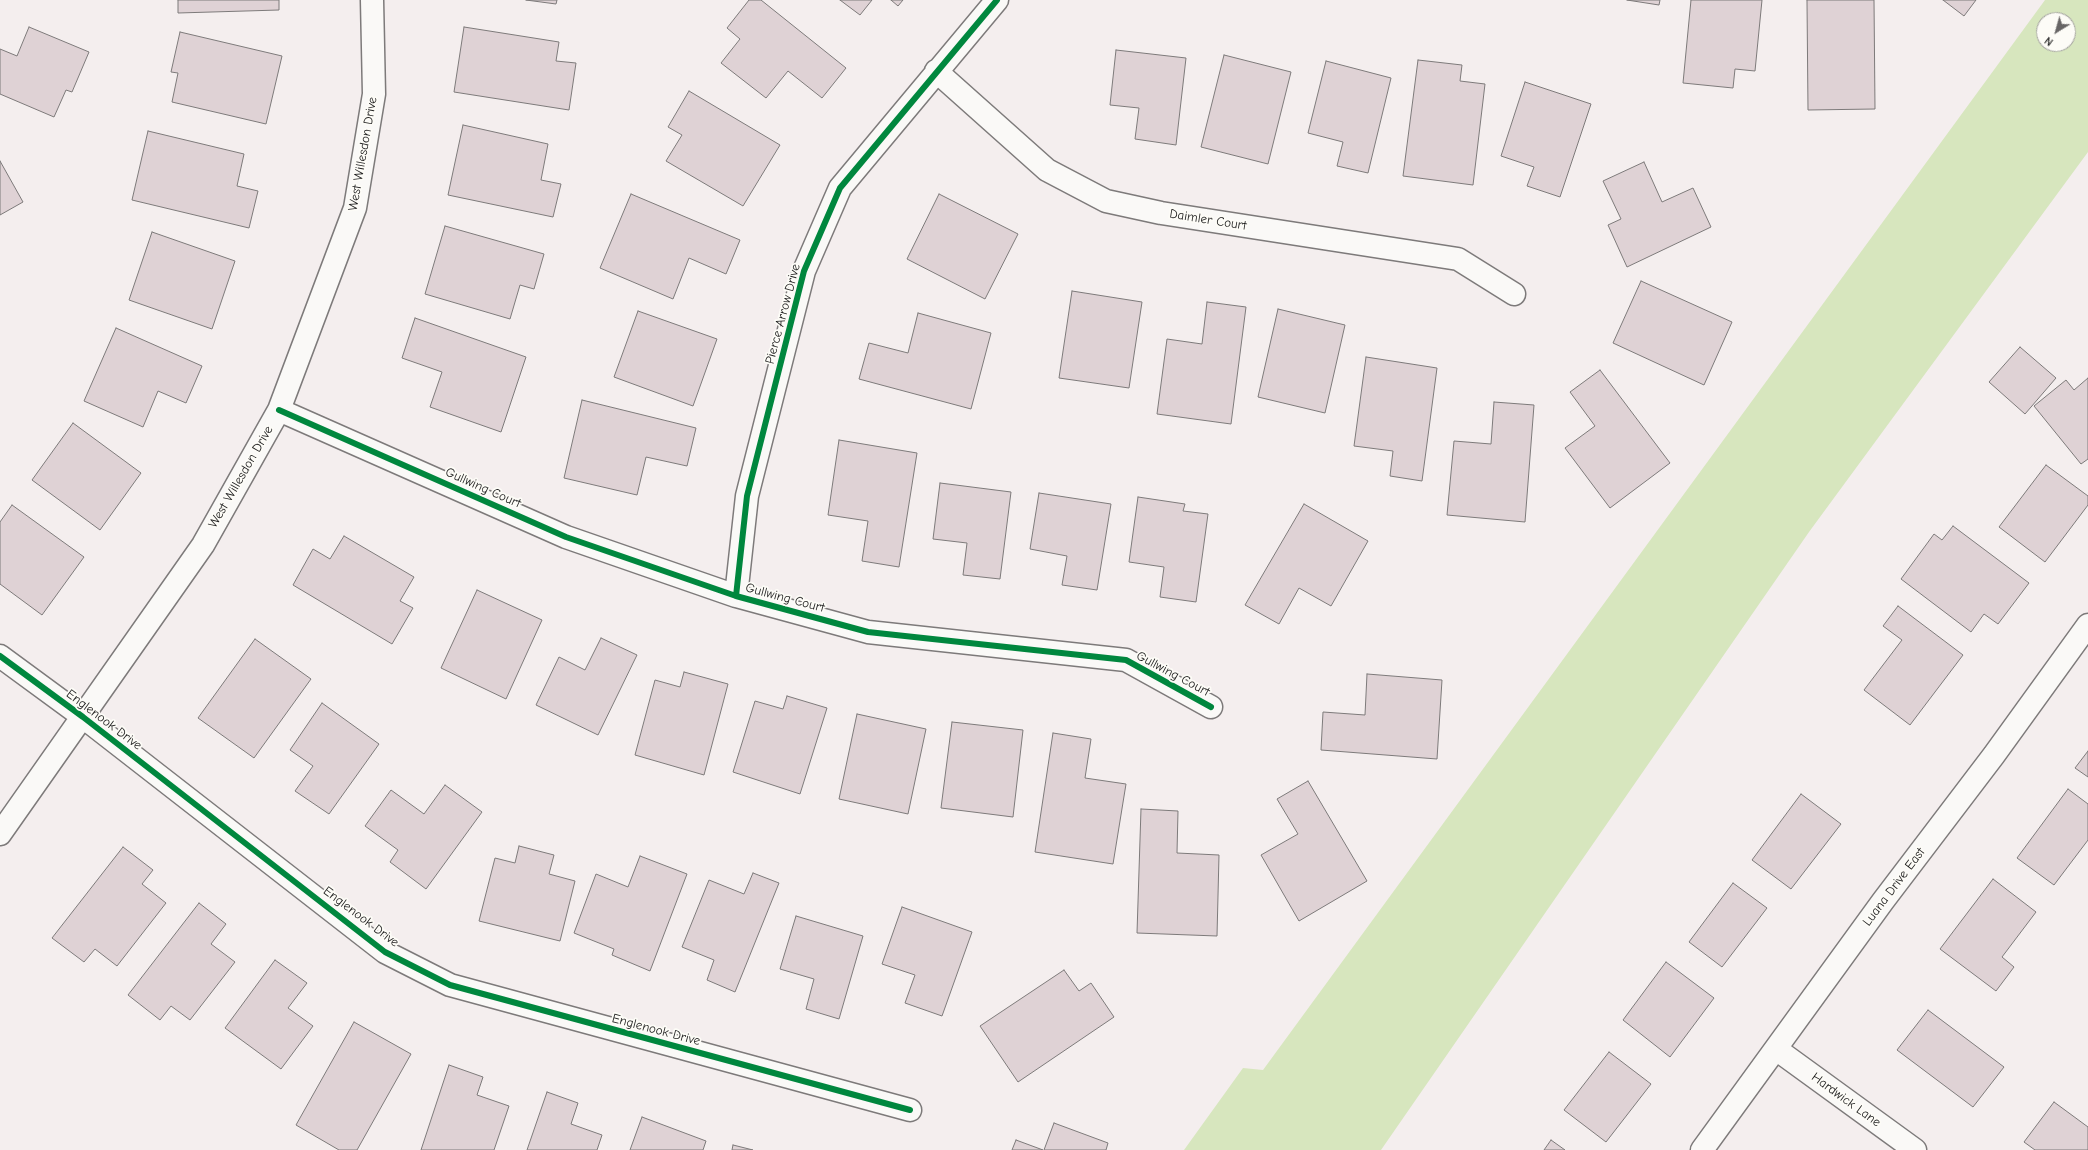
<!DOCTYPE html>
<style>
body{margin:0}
#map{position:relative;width:2088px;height:1150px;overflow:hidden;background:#f4eeee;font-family:"Comic Neue",sans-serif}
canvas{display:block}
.north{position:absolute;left:2036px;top:12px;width:40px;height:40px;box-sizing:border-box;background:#fdfcf7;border:1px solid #a3a29f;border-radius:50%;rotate:217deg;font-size:11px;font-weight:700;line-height:16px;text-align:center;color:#1c1c1c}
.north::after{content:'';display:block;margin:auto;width:14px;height:18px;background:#686666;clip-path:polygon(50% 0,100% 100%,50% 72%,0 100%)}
</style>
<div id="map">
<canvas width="2088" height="1150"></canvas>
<div class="north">N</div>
</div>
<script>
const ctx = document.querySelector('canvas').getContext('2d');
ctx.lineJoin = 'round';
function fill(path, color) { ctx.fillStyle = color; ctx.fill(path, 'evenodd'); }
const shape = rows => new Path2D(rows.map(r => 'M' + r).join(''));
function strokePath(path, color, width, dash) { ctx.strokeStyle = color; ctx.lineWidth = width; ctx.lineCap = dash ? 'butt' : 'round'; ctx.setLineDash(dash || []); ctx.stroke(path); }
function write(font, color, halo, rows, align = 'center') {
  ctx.font = font + ' "Comic Neue",sans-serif'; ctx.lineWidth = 3.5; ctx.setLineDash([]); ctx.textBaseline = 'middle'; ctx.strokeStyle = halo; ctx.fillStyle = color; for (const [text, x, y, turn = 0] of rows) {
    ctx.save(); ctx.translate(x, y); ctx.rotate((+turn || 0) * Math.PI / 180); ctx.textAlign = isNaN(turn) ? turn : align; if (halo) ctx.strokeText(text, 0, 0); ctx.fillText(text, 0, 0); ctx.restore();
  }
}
const green = shape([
 [2045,0,2088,0,2088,152,1809,532,1381,1150,1184,1150,1243,1068,1263,1070],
 [2044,20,2068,20,2068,44,2044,44]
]);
const building = shape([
 [178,0,279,0,279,10,178,13,178,0],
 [526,0,557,0,556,4,526,0],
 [749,0,761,0,846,68,822,98,788,71,766,98,721,63,740,39,727,28,749,0],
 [840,0,872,0,860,15,840,0],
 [891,0,903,0,898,6,891,0],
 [1627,0,1660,0,1659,5,1627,0],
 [1691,0,1762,0,1755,71,1735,69,1733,88,1683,83,1691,0],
 [1807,0,1874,0,1875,109,1808,110,1807,0],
 [1943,0,1976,0,1964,16,1943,0],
 [29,27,89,52,72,92,66,90,54,117,0,94,0,49,17,56,29,27],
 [464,27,559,42,556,61,576,63,569,110,454,92,464,27],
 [180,32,282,56,266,124,172,102,178,73,171,72,180,32],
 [1116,50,1186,58,1176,145,1135,139,1139,108,1110,105,1116,50],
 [1224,55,1291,72,1268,164,1201,147,1224,55],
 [1418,60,1462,65,1460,81,1485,84,1473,185,1403,176,1418,60],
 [1326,61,1391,78,1368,173,1337,166,1343,142,1308,133,1326,61],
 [1525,82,1591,104,1560,197,1527,186,1534,167,1501,156,1525,82],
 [689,91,780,145,743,206,666,161,682,135,668,127,689,91],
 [463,125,548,144,541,180,561,184,553,217,448,195,463,125],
 [148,131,244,154,237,186,258,191,249,228,132,200,148,131],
 [0,161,23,202,0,215,0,161],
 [1644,162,1662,202,1693,188,1711,227,1627,267,1608,225,1621,219,1603,181,1644,162],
 [631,194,740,240,726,274,689,258,673,299,600,268,631,194],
 [939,194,1018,234,985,299,907,259,939,194],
 [445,226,544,254,534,289,520,285,510,319,425,294,445,226],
 [152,232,235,261,212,329,129,300,152,232],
 [1641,281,1732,322,1704,385,1613,343,1641,281],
 [1072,291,1142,302,1129,388,1059,378,1072,291],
 [1207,302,1246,307,1231,424,1157,414,1167,339,1202,344,1207,302],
 [1278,309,1345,325,1325,413,1258,397,1278,309],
 [638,311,717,339,693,406,614,377,638,311],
 [918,313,991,333,971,409,859,379,869,343,908,353,918,313],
 [415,318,526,357,501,432,430,407,442,372,402,358,415,318],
 [116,328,202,366,186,403,158,391,143,427,84,401,116,328],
 [2020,347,2056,378,2025,414,1989,382,2020,347],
 [1366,357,1437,368,1422,481,1390,476,1393,451,1354,446,1366,357],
 [1600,370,1670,463,1610,508,1565,448,1595,426,1570,392,1600,370],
 [2088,378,2088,459,2081,464,2034,406,2066,380,2074,390,2088,378],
 [582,400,696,428,687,466,646,457,637,495,564,478,582,400],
 [1494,402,1534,405,1525,522,1447,515,1454,441,1491,444,1494,402],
 [73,423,141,473,100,530,32,480,73,423],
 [839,440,917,453,899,567,862,561,868,521,828,515,839,440],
 [2046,465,2088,496,2088,505,2045,562,1999,527,2046,465],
 [940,483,1011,492,1000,579,963,575,967,543,933,539,940,483],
 [1039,493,1111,504,1097,590,1062,585,1067,556,1030,549,1039,493],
 [1138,497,1185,504,1183,511,1208,514,1196,602,1160,597,1164,567,1129,562,1138,497],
 [1304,504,1368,541,1331,606,1299,588,1279,624,1245,605,1304,504],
 [12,505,84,557,42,615,0,584,0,522,12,505],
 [1953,526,2029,583,1998,624,1984,614,1971,632,1901,579,1934,534,1942,540,1953,526],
 [344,536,414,577,400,601,413,608,392,644,293,585,313,549,330,559,344,536],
 [477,590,542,620,506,699,441,668,477,590],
 [1898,606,1963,655,1910,725,1864,690,1902,640,1883,626,1898,606],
 [601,638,637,655,598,735,536,705,559,657,585,670,601,638],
 [255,639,311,679,254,758,198,718,255,639],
 [684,672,728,684,704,775,635,755,655,680,680,687,684,672],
 [1367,674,1442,680,1437,759,1321,750,1323,712,1365,715,1367,674],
 [787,696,827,708,800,794,733,772,755,701,783,709,787,696],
 [322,703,379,744,329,814,295,791,313,766,290,750,322,703],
 [857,714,926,729,908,814,839,799,857,714],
 [952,722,1023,730,1013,817,941,808,952,722],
 [1053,733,1091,739,1085,778,1126,784,1113,864,1035,852,1053,733],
 [2088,751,2088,777,2075,768,2088,751],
 [1308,781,1367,881,1299,921,1261,855,1298,834,1277,799,1308,781],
 [445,785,482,812,426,889,390,862,398,850,365,826,391,790,424,814,445,785],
 [2068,789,2088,804,2088,840,2054,885,2017,858,2068,789],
 [1801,794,1841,824,1791,889,1752,860,1801,794],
 [1141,809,1178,811,1177,853,1219,855,1217,936,1137,933,1141,809],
 [519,846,554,855,549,874,575,881,560,941,479,921,495,858,515,863,519,846],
 [123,847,153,870,142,884,166,903,117,966,95,949,84,962,52,938,123,847],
 [640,856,687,874,650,971,612,955,614,949,574,933,596,874,628,887,640,856],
 [753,873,779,883,735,992,707,980,714,960,682,947,709,880,744,894,753,873],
 [1993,879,2036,912,2002,957,2014,967,1996,991,1940,949,1993,879],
 [1733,883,1767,908,1722,967,1689,942,1733,883],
 [199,903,226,924,211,944,235,962,190,1020,171,1006,160,1020,128,995,199,903],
 [902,907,972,932,942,1016,905,1003,915,975,882,964,902,907],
 [796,916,863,936,839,1019,806,1009,814,979,780,969,796,916],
 [275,960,307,983,288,1008,313,1026,281,1069,225,1028,275,960],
 [1666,962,1714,998,1670,1057,1623,1020,1666,962],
 [1064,970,1079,991,1091,983,1114,1017,1018,1082,980,1026,1064,970],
 [1928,1010,2004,1067,1973,1107,1897,1050,1928,1010],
 [354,1022,411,1054,357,1150,339,1150,296,1125,354,1022],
 [1609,1052,1651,1084,1606,1142,1564,1110,1609,1052],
 [449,1065,483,1077,477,1095,509,1106,494,1150,421,1150,449,1065],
 [547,1092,578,1103,571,1124,602,1135,597,1150,527,1150,547,1092],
 [2054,1102,2088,1127,2088,1150,2035,1150,2024,1142,2054,1102],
 [642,1117,706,1141,703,1150,630,1150,642,1117],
 [1054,1123,1108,1143,1106,1150,1044,1150,1054,1123],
 [1016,1140,1043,1150,1012,1150,1016,1140],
 [1551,1140,1565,1150,1544,1150,1551,1140],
 [733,1145,753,1150,732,1150,733,1145]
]);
const minor = shape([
 [936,71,1047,170,1106,201,1161,213,1458,259,1514,294],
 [279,410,566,537,736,596,868,632,1126,660,1211,707],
 [736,596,747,496,804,271,840,188,997,0],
 [0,656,83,717,385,952,450,985,910,1110],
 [0,834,203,545,279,410,355,208,374,94,372,0],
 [1776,1049,1915,1150],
 [1702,1150,1883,901,1994,755,2088,625]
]);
const cycleway = shape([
 [279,410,566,537,736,596,868,632,1126,660,1211,707],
 [736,596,747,496,804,271,840,188,997,0],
 [0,656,83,717,385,952,450,985,910,1110]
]);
const streetNames = [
 ["West Willesdon Drive",363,154,-80],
 ["Daimler Court",1208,220,9],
 ["Pierce Arrow Drive",783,314,-75],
 ["West Willesdon Drive",241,477,-60],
 ["Gullwing Court",483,488,24],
 ["Gullwing Court",785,598,15],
 ["Gullwing Court",1173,674,28],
 ["Englenook Drive",104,720,37],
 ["Luana Drive East",1894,887,-53],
 ["Englenook Drive",361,917,37],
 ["Englenook Drive",656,1030,15],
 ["Hardwick Lane",1846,1100,36]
];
fill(green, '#d7e6be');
fill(building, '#dfd2d5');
strokePath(building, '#7d7a7a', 1);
strokePath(minor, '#7d7a7a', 25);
strokePath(minor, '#faf9f7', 22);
strokePath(cycleway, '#00873e', 6);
write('13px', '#1c1c1c', '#fdfcf7', streetNames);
</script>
